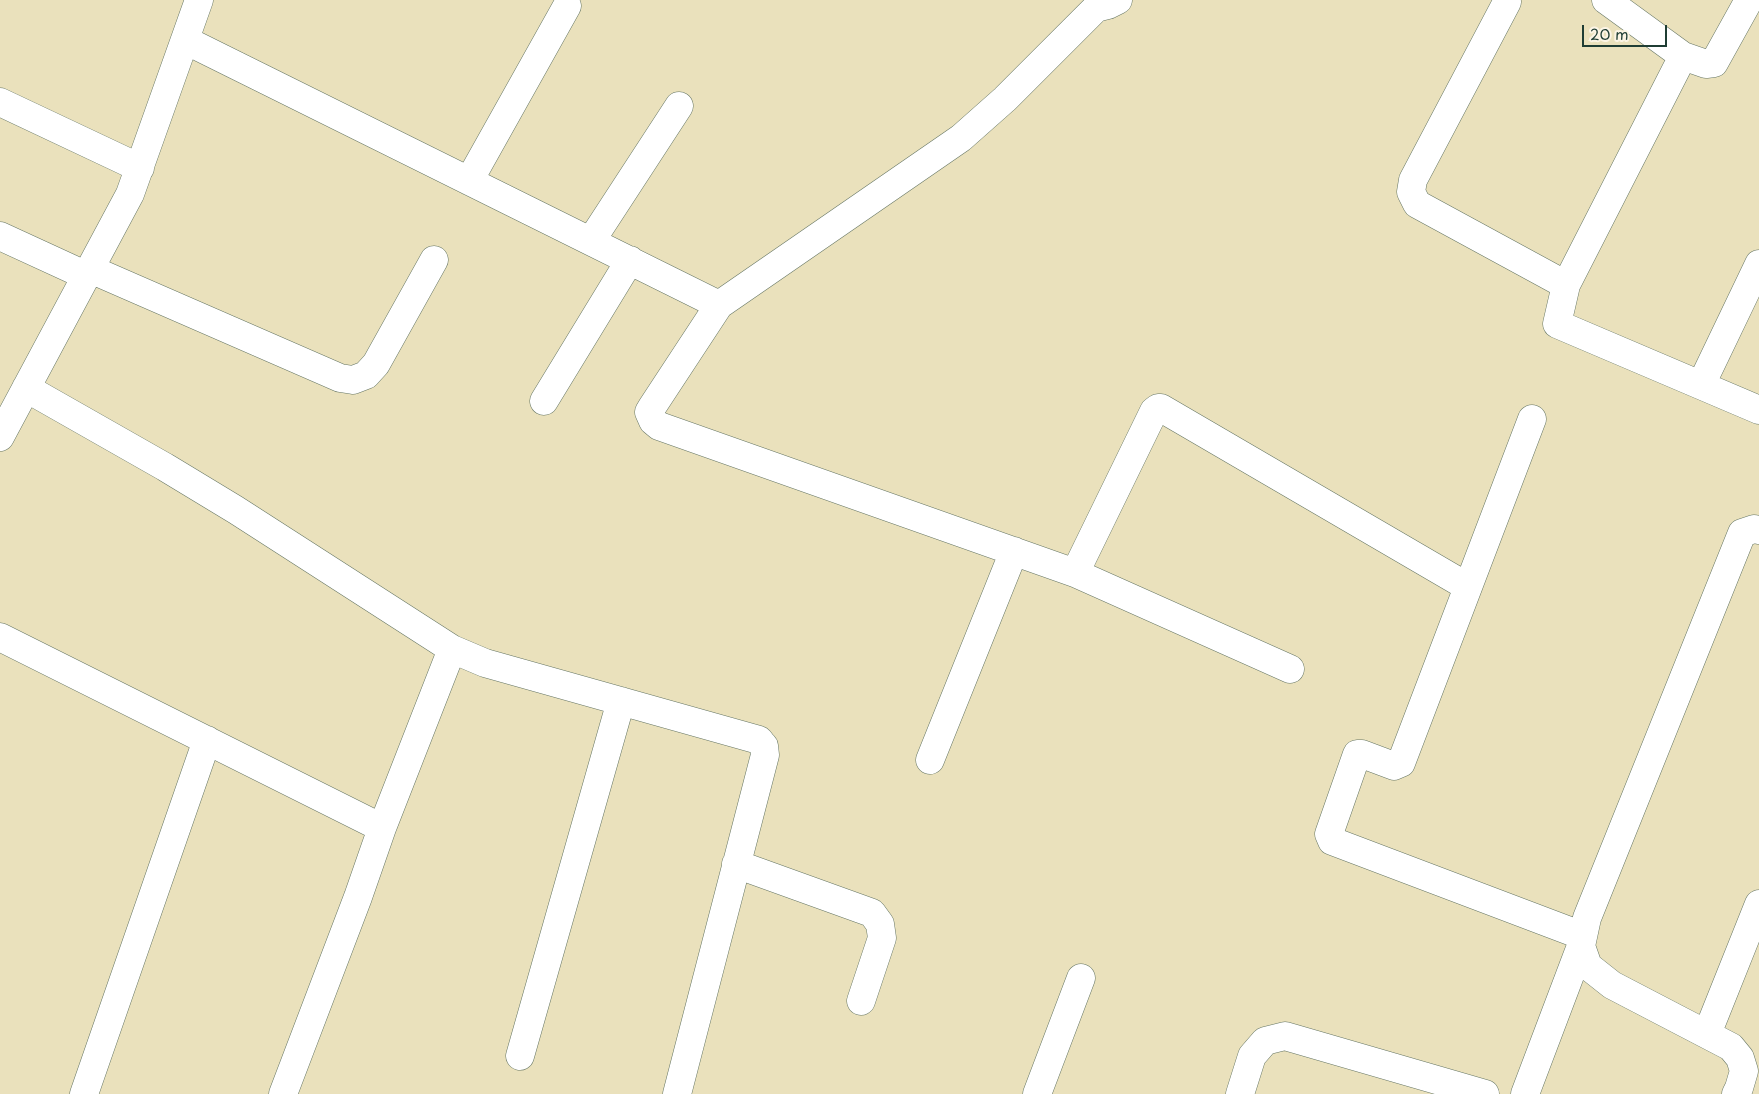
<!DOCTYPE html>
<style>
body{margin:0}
#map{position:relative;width:1759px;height:1094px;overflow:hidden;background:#eae1bc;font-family:"Playpen Sans",sans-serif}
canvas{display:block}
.scale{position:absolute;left:1582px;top:25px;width:85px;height:22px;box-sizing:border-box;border:2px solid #1f3d34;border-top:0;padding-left:6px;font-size:15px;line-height:18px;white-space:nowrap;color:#1f3d34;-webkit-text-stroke:4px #fcf5e5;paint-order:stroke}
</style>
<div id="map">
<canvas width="1759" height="1094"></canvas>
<div class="scale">20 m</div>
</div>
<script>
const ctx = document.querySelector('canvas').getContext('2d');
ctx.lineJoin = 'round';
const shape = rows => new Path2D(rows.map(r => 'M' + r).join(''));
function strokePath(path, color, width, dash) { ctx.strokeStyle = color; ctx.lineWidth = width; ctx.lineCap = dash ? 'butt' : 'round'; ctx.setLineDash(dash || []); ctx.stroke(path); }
const minor = shape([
 [1606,0,1683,56],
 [1507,2,1413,180,1411,192,1417,204,1566,285,1557,324,1759,410],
 [185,40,719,305,961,138,1005,99,1096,8,1108,5,1118,0],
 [0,102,140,168],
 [469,181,567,6],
 [0,236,87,276],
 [591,241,679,106],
 [90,269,340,378,353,380,366,375,376,364,434,260],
 [1566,285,1683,56,1706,64,1714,63,1749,0],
 [719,305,652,407,649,412,653,421,659,426,1075,573,1290,669],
 [1701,385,1759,264],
 [26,388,165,467,236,510,452,649,485,663,759,740,762,744,764,746,765,755,677,1094],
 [544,401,630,260],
 [1532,419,1401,763,1394,766,1362,754,1357,754,1329,834,1332,841,1583,936],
 [0,437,130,194,199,0],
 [1075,573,1154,411,1158,408,1161,408,1468,587],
 [0,637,382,828,358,897,283,1094],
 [930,760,1014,551],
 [382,828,452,649],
 [736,864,872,913,880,924,882,938,861,1001],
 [1707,1034,1759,904],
 [520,1056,621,701],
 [84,1094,207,740],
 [1037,1094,1081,978],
 [1240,1094,1252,1056,1265,1041,1285,1036,1485,1094],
 [1525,1094,1581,946],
 [1736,1094,1739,1088,1744,1071,1740,1058,1731,1047,1612,985,1588,966,1581,946,1587,918,1742,533,1754,529,1759,530]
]);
strokePath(minor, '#667664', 29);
strokePath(minor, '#fff', 28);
</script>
